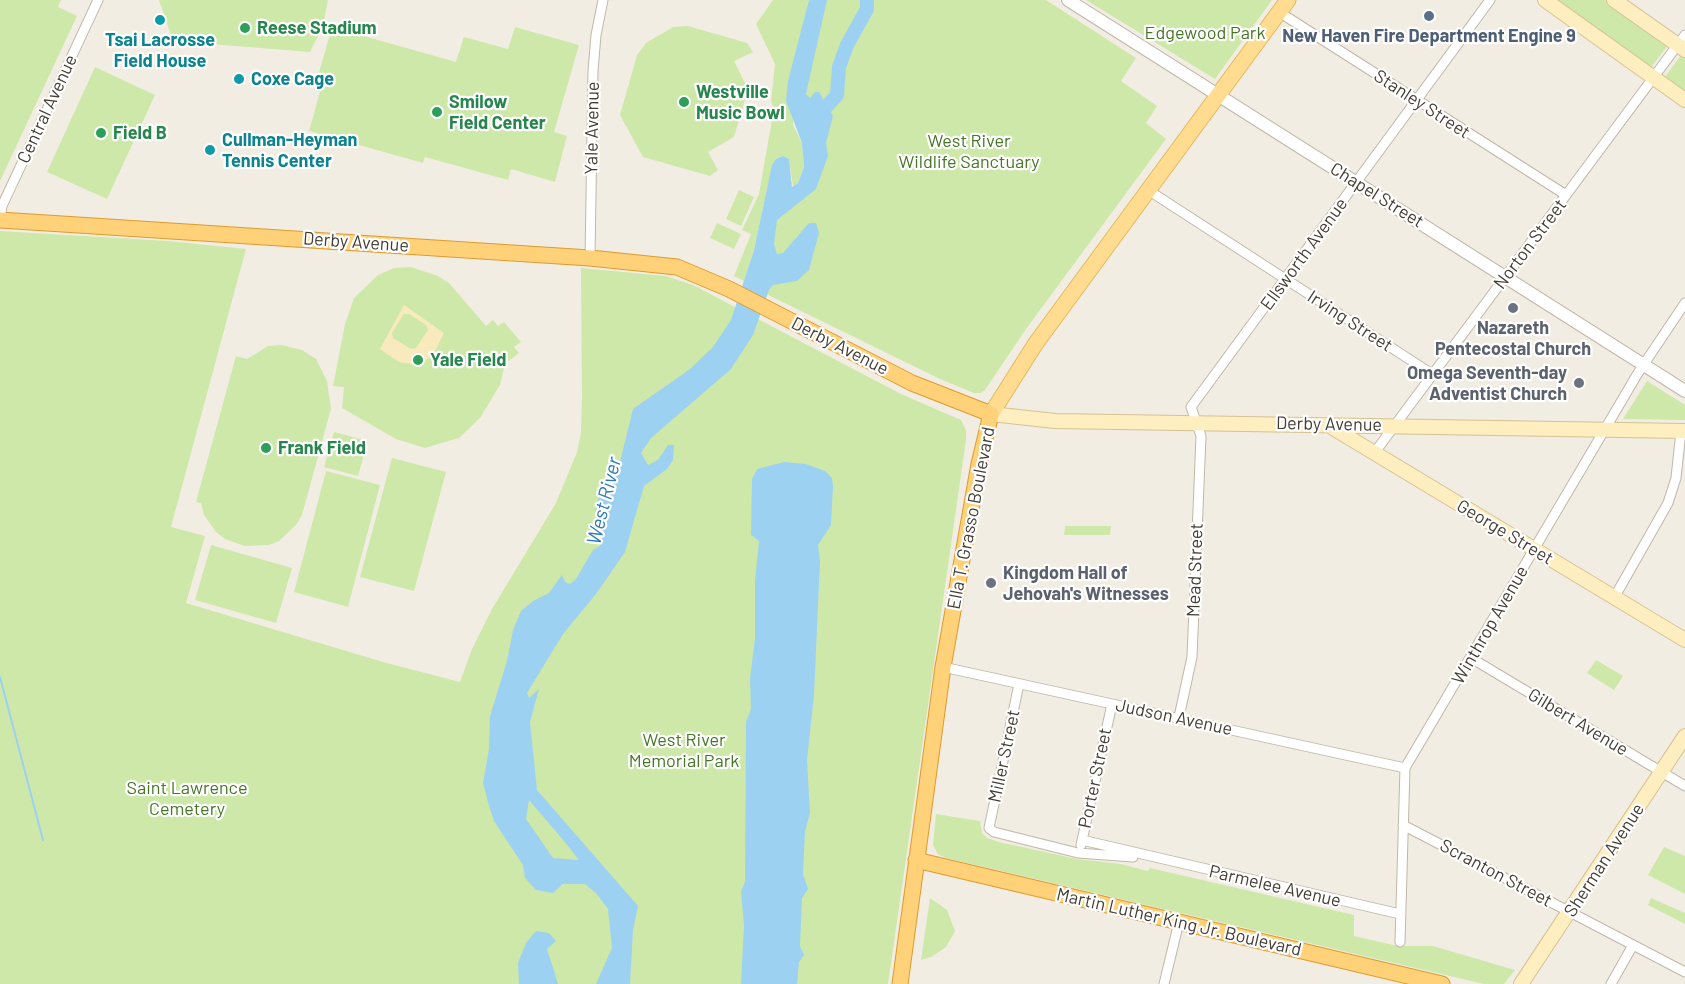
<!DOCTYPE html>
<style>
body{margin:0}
canvas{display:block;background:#f2ede3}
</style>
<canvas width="1685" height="984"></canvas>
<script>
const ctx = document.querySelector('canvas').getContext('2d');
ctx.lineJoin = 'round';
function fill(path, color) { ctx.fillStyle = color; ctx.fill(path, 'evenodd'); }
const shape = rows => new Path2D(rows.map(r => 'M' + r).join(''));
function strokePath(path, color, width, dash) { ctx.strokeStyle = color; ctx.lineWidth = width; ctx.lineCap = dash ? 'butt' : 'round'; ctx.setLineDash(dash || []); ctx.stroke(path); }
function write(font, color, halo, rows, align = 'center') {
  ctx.font = font + ' Barlow,sans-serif'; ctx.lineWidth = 4.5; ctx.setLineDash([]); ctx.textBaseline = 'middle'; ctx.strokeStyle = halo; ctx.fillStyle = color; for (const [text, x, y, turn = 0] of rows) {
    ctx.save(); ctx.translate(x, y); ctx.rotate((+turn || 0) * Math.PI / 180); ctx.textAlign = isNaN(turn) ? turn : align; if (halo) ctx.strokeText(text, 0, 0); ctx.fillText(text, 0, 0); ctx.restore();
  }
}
const green = shape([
 [0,0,61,0,58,7,77,16,0,181],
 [159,0,328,0,323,26,310,52,173,41],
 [773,0,809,0,801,35,793,125,802,143,804,167,798,183,793,187,789,159,783,156,776,159,772,166,754,250,744,281,734,276,751,234,742,230,759,194,774,108,771,102,775,64,756,24],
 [822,0,1046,0,1136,58,1121,81,1157,106,1146,123,1166,139,1026,329,985,390,981,393,974,393,940,379,758,290,768,225,804,186,816,159,800,97],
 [1086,0,1272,0,1215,79],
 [1554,0,1605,0,1668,45,1650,69],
 [688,26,747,43,753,52,734,61,748,89,734,137,708,152,718,170,710,176,643,157,620,115,637,55,646,43,673,27],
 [332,27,456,62,464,37,508,49,515,27,579,45,554,132,567,136,555,182,511,169,508,180,425,157,423,163,309,131,320,92,314,90],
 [1682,54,1685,57,1685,93,1664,78],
 [95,67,155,95,107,199,47,172],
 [739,190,754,197,741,226,726,219],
 [717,223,741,234,734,249,710,238],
 [0,231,168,241,246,249,171,527,205,536,186,603,383,662,460,682,472,649,492,609,556,503,577,452,581,433,582,396,581,268,666,276,693,285,901,394,961,420,966,430,966,440,888,984,0,984],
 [411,267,438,276,449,283,486,326,493,320,498,326,504,322,521,342,514,347,519,353,506,363,501,358,495,362,504,368,500,385,480,418,459,438,425,448,396,439,342,408,344,387,333,386,345,324,354,298,378,275,394,268],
 [281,345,302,350,316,359,327,381,331,409,302,515,296,525,279,541,269,545,245,546,225,539,216,532,204,515,201,503,196,502,236,356,247,359,268,346],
 [1647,381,1685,405,1685,420,1623,419],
 [334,432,368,441,358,476,324,467],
 [392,458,446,472,414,591,360,577],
 [326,471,380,485,348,607,294,592],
 [1065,526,1111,526,1110,535,1064,535],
 [211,545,292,568,276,623,195,600],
 [1596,660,1623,676,1614,690,1587,673],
 [936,814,980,821,982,833,987,838,999,842,1077,859,1121,864,1148,871,1150,868,1354,915,1354,936,1398,946,1433,946,1515,970,1504,984,1484,984,946,858,938,854,933,845],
 [1664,847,1685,856,1685,894,1648,875],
 [930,898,947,910,955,931,946,947,931,957,921,960],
 [1651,898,1685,913,1685,924,1648,905]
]);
const sand = shape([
 [404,305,444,333,434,353,426,360,412,364,399,362,380,349],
 [404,314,409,314,426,325,428,330,416,348,411,349,393,338,392,333]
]);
const water = shape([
 [809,0,827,0,806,94,810,98,815,92,819,92,833,116,826,143,828,156,816,189,777,220,774,244,777,254,783,253,809,223,816,223,819,233,809,270,797,281,773,285,769,290,753,335,731,369,651,438,641,453,648,465,658,460,668,445,674,445,673,460,667,469,644,486,625,552,596,594,563,634,527,693,529,698,539,689,530,722,537,790,638,906,633,930,630,984,596,984,612,948,608,909,596,893,585,884,563,884,553,893,536,890,525,878,523,865,494,821,488,802,483,783,489,749,490,716,507,661,513,630,521,611,533,601,549,593,562,575,565,582,570,584,576,579,593,550,600,546,603,534,595,511,599,497,607,495,617,474,633,409,690,369,713,347,731,320,754,250,772,165,776,159,783,156,789,159,792,187,798,183,804,167,802,143,786,101,788,81],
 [529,800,564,841,579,860,553,858,526,819],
 [784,462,806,464,825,471,832,478,833,486,831,525,818,545,820,561,814,695,807,760,810,813,805,832,803,874,808,889,802,898,800,946,804,955,799,962,797,984,741,984,744,925,741,891,745,882,746,722,751,709,750,678,755,638,755,581,759,541,751,535,752,479,757,469],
 [536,931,549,933,556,941,547,949,558,984,519,984,518,963,526,943]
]);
const stream = shape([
 [0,677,43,840]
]);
const river = shape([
 [816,118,837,95,839,67,847,45,867,9,867,0]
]);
const minor = shape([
 [1279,12,1566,195],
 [1148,190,1432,374],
 [0,220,2,206,98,0],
 [590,258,593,71,596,35,603,0],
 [1375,452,1685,35],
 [1614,598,1668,503,1676,478,1681,431],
 [1471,658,1685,786],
 [943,667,1405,768],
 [1019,684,989,828,994,832,1078,853,1133,857],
 [1179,717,1192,657,1201,436,1191,407,1490,0],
 [1403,825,1685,972],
 [1082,840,1400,914],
 [1081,845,1112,704],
 [1400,942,1405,768,1638,373,1685,303],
 [1164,984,1179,922],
 [1611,984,1633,945]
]);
const tertiary = shape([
 [1068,0,1685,391]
]);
const secondary = shape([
 [1545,0,1685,100],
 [1614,0,1685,50],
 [991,414,1055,421,1685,431],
 [1328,425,1685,640],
 [1521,984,1685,736]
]);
const primary = shape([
 [991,414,1036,343,1288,0]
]);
const trunk = shape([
 [0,220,590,258,677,267,729,289,912,383,991,414,979,464,943,667,900,984],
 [916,860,1442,984]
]);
const markers = [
 [1429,16,6,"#5c6f8a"],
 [160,20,6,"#0f9aa8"],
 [245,28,6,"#2e9e5b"],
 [239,79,6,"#0f9aa8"],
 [684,102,6,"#2e9e5b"],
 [437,112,6,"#2e9e5b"],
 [101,133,6,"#2e9e5b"],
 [210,150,6,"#0f9aa8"],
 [1513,308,6,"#6b7280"],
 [418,360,6,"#2e9e5b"],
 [1579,383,6,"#6b7280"],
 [266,448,6,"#2e9e5b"],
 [991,583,6,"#6b7280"]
];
const leisureNames = [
 ["Reese Stadium",257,28],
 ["Westville",696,92],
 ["Music Bowl",696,113],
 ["Smilow",449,102],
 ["Field Center",449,123],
 ["Field B",113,133],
 ["Yale Field",430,360],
 ["Frank Field",278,448]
];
const parkNames = [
 ["Edgewood Park",1205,33],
 ["West River",969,141],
 ["Wildlife Sanctuary",969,162],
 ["West River",684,740],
 ["Memorial Park",684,761],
 ["Saint Lawrence",187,788],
 ["Cemetery",187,809]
];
const serviceNames = [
 ["New Haven Fire Department Engine 9",1429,36]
];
const cultureNames = [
 ["Tsai Lacrosse",160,40,"center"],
 ["Field House",160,61,"center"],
 ["Coxe Cage",251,79],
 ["Cullman-Heyman",222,140],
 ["Tennis Center",222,161]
];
const streetNames = [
 ["Stanley Street",1422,104,33],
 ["Central Avenue",47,109,-65],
 ["Yale Avenue",592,128,-89],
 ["Chapel Street",1377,195,32],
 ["Derby Avenue",356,242,4],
 ["Norton Street",1530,244,-53],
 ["Ellsworth Avenue",1304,254,-54],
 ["Irving Street",1350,321,33],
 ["Derby Avenue",840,346,27],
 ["Derby Avenue",1329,424,1],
 ["Ella T. Grasso Boulevard",971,518,-79],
 ["George Street",1505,532,31],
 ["Mead Street",1195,570,-88],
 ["Winthrop Avenue",1490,625,-60],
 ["Judson Avenue",1174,717,12],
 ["Gilbert Avenue",1578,722,31],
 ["Miller Street",1004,756,-78],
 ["Porter Street",1095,778,-78],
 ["Sherman Avenue",1604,860,-57],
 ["Scranton Street",1496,873,28],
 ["Parmelee Avenue",1275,886,13],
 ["Martin Luther King Jr. Boulevard",1179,922,13]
];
const worshipNames = [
 ["Nazareth",1513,328],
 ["Pentecostal Church",1513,349],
 ["Omega Seventh-day",1567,373,"right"],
 ["Adventist Church",1567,394,"right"],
 ["Kingdom Hall of",1003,573,"left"],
 ["Jehovah's Witnesses",1003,594,"left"]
];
const waterNames = [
 ["West River",604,501,-76]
];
fill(green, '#cee8aa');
fill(sand, '#f8eabd');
fill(water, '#9dd1f1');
strokePath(stream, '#9dd1f1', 2);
strokePath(river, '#9dd1f1', 14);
strokePath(minor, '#c0b7a9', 11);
strokePath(tertiary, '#c0b7a9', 14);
strokePath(secondary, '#d6c293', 16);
strokePath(primary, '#e5b95d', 17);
strokePath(trunk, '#e09a2f', 17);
strokePath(minor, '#fff', 9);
strokePath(tertiary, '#fff', 12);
strokePath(secondary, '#ffeec0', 14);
strokePath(primary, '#ffdc8f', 15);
strokePath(trunk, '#ffd178', 15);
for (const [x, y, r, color] of markers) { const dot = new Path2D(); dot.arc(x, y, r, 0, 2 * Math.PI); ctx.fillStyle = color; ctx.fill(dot); strokePath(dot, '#fff', 2); }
write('bold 18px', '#27864d', '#fff', leisureNames, 'left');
write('18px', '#467626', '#fff', parkNames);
write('bold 18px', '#4e5e75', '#fff', serviceNames);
write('bold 18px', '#0d838f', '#fff', cultureNames, 'left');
write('18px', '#443d33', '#fff', streetNames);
write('bold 18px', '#5b616d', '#fff', worshipNames);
write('italic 20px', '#2b7cb1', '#fff', waterNames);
</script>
